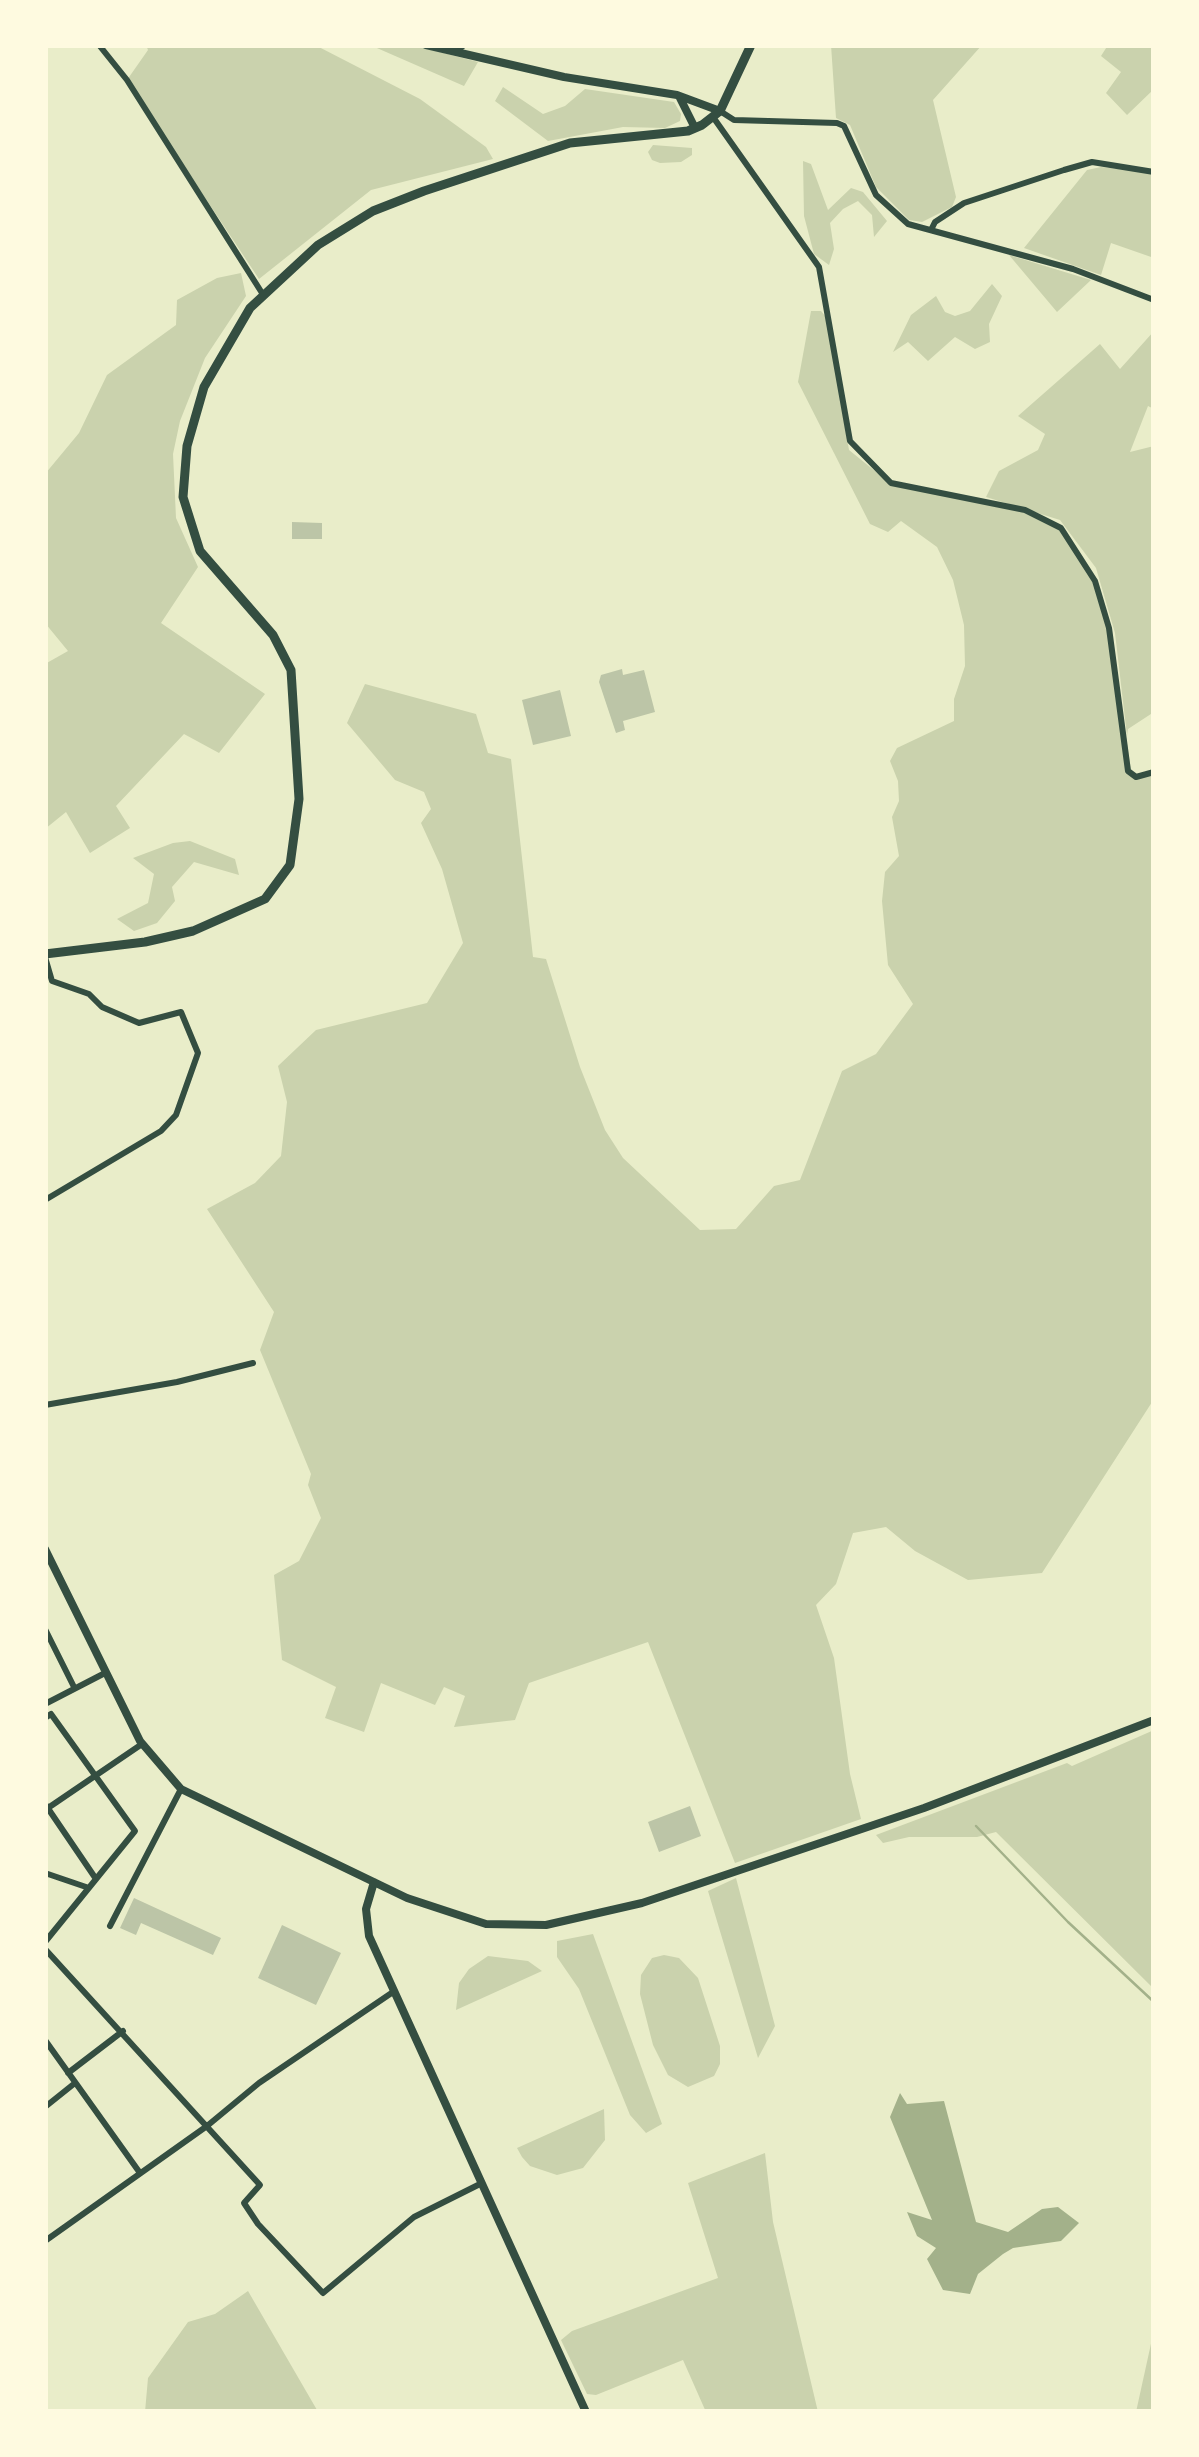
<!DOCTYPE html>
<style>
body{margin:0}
#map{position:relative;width:1199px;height:2457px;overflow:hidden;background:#e9edc9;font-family:"Archivo Narrow",sans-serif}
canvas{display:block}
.frame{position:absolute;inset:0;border:48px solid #fefae0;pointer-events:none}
</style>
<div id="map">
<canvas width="1199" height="2457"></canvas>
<div class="frame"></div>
</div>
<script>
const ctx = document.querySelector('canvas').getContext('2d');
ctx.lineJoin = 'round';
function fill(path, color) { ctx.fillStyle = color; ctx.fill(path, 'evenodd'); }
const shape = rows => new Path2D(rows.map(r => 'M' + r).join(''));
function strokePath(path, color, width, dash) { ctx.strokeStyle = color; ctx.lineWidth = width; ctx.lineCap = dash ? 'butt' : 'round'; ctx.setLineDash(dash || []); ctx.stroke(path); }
const green = shape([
 [146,45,315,45,420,99,486,147,493,159,371,190,259,279,127,80,148,50],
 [370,45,413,45,478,62,464,86],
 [831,45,982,45,933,100,956,197,952,207,922,222,909,220,876,187,850,125,836,118],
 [1108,45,1154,45,1154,89,1127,115,1106,93,1121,72,1101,56],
 [503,87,543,114,565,106,585,89,674,102,681,114,680,121,665,128,623,127,548,141,495,101],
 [653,145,692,148,692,155,681,162,660,163,652,160,648,152],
 [803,161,811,164,828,210,851,188,863,192,887,221,874,237,872,215,858,201,843,209,830,223,834,249,829,265,814,254,804,216],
 [1101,167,1154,173,1154,258,1111,243,1101,275,1024,248,1087,170],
 [1009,255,1091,280,1057,312],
 [241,273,246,296,205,358,180,421,173,454,176,518,198,567,161,623,265,694,219,753,184,734,116,806,130,828,90,853,66,812,45,829,45,664,68,651,45,623,45,474,79,433,107,375,176,325,177,300,217,278],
 [992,284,1002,296,989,324,990,342,975,349,955,337,928,361,908,342,893,352,911,315,936,296,945,312,955,316,970,311],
 [811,311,821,311,826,317,849,450,891,484,1025,511,1060,529,1093,576,1109,628,1132,776,1154,772,1154,1399,1042,1573,968,1580,915,1551,886,1527,853,1533,836,1584,816,1605,834,1658,850,1774,861,1819,735,1863,648,1642,529,1683,515,1720,454,1727,465,1696,444,1687,435,1705,381,1683,364,1732,325,1718,336,1687,282,1660,274,1575,299,1561,321,1518,308,1485,311,1474,260,1350,274,1312,207,1209,255,1183,281,1156,287,1102,278,1066,316,1030,427,1003,463,943,442,869,421,823,431,809,424,792,395,780,347,723,365,684,476,714,488,753,511,759,533,957,546,959,580,1067,605,1130,623,1158,700,1230,736,1229,774,1186,800,1180,842,1071,876,1054,913,1004,888,965,882,901,885,872,899,856,892,817,899,801,898,781,890,761,897,748,954,721,954,699,965,666,964,625,953,580,937,547,901,521,888,532,870,524,798,382],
 [1154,331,1154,409,1148,406,1130,452,1154,446,1154,712,1128,729,1127,736,1115,633,1096,568,1060,520,986,497,999,471,1038,450,1045,434,1018,416,1100,344,1120,369],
 [190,841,235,859,239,875,194,862,172,887,175,901,157,923,134,931,117,919,148,903,154,874,133,858,173,843],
 [1154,1730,1154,1989,996,1832,977,1837,909,1837,883,1843,876,1835,1067,1763,1072,1766],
 [736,1878,775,2026,758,2058,708,1891],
 [593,1934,662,2124,646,2133,630,2115,579,1989,557,1957,557,1941],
 [664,1955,679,1958,698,1978,720,2046,720,2064,714,2076,688,2087,668,2075,653,2045,640,1994,641,1975,652,1958],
 [488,1956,528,1961,542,1971,456,2010,459,1983,469,1969],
 [604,2109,605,2140,583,2168,557,2175,530,2166,522,2157,517,2148],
 [765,2153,773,2222,818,2412,706,2412,683,2360,596,2395,587,2394,561,2340,572,2331,718,2278,688,2183],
 [248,2291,317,2410,145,2412,148,2378,188,2322,215,2314],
 [1154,2330,1154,2412,1136,2412]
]);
const water = shape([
 [900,2093,907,2104,944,2101,976,2222,1008,2232,1042,2209,1058,2207,1079,2223,1061,2241,1013,2248,1003,2254,978,2274,970,2294,943,2290,927,2259,936,2248,917,2236,907,2212,932,2220,890,2117]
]);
const stream = shape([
 [976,1826,1068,1922,1154,2002]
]);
const building = shape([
 [292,522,322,523,322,539,292,539],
 [622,669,623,675,644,670,655,712,623,721,625,730,616,733,599,682,601,675],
 [560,690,571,736,533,745,522,700],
 [690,1806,701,1836,659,1852,648,1822],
 [134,1898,221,1938,213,1955,141,1923,136,1935,120,1928],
 [282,1925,341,1953,316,2005,258,1978]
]);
const minor = shape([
 [99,45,127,80,262,293],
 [456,52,464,45],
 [720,111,734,120,837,123,844,126,876,195,908,224,1073,269,1154,300],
 [713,117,819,267,850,441,891,483,1025,510,1061,528,1095,581,1109,628,1128,771,1136,777,1154,772],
 [931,230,935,222,964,203,1064,170,1092,162,1154,172],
 [45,957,52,981,89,994,102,1007,139,1023,181,1012,198,1053,176,1115,161,1131,45,1200],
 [45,1405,177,1382,253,1363],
 [45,1629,74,1687],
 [45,1704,105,1673],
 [45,1718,51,1714,135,1831,45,1942],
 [45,1804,96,1879],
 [45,1810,142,1744],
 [45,1873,89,1888],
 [110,1926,181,1789],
 [45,1949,260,2185,244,2203,258,2224,323,2293,414,2217,482,2183],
 [45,2040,140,2173],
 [68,2073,123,2031],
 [45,2107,75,2083],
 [45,2241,207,2126,259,2083,393,1992]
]);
const tertiary = shape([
 [426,45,564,77,677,95,720,111],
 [680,98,695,128],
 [45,1549,140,1741,181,1789,407,1898,486,1924,546,1925,642,1903,924,1808,1154,1720],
 [374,1882,366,1909,369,1936,586,2412]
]);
const secondary = shape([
 [45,954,145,942,193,931,265,899,290,865,299,799,291,670,273,635,200,551,183,497,187,446,204,387,250,308,318,245,373,211,424,191,570,143,688,131,702,125,720,111,751,45]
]);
fill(green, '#cad2ad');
fill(water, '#a3b18a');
strokePath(stream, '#a3b18a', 2.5);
fill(building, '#bcc5a7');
strokePath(minor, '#344e41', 6);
strokePath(tertiary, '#344e41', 8);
strokePath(secondary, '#344e41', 9);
</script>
